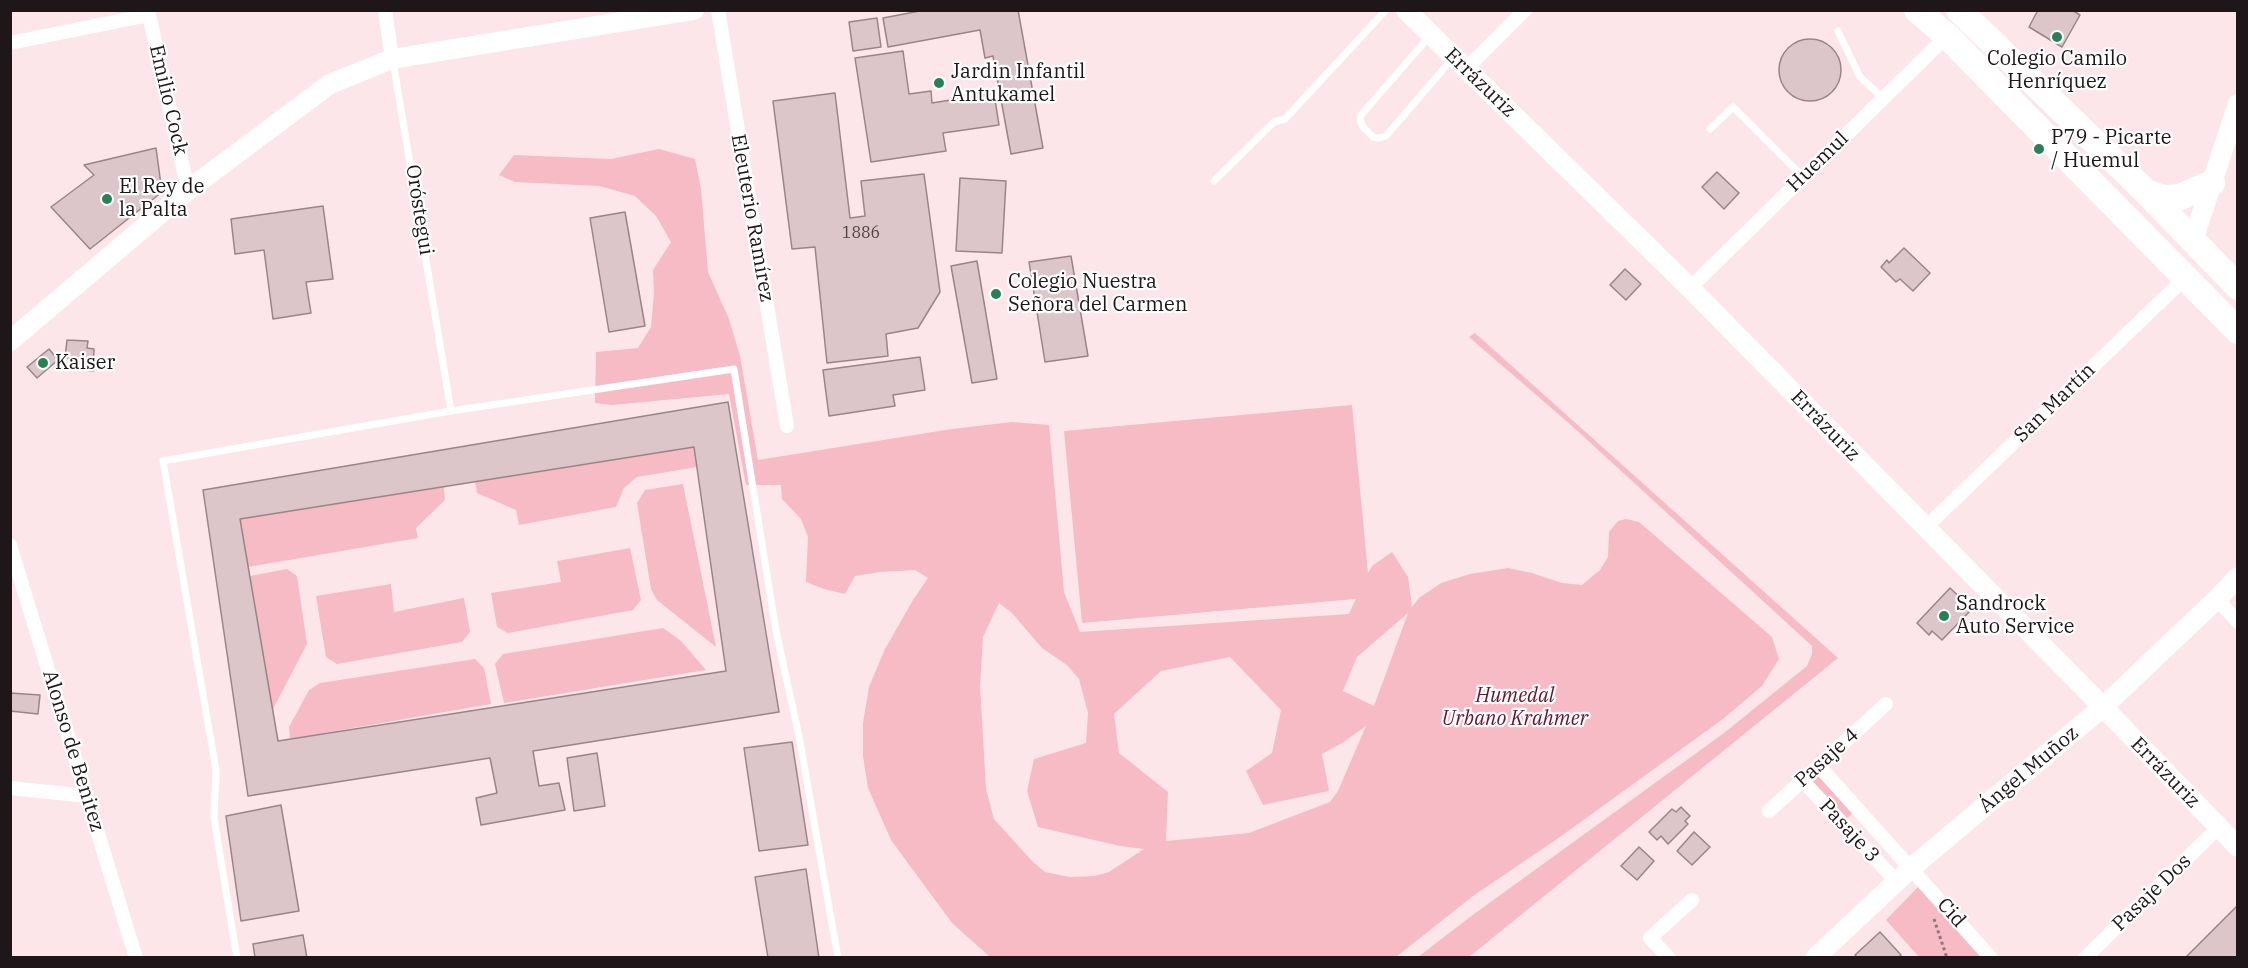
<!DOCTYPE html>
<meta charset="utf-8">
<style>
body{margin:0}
#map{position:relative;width:2248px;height:968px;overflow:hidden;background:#fce6e9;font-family:"IBM Plex Serif",serif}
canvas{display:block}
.frame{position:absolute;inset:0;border:12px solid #1e1618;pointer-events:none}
</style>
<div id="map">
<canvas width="2248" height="968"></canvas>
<div class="frame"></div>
</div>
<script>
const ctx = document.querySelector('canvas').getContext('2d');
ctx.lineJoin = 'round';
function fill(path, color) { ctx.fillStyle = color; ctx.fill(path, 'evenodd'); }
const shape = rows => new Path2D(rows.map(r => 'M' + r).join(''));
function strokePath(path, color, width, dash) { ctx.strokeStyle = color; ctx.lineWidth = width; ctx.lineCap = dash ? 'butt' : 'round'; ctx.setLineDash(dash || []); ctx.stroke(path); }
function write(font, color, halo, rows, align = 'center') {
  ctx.font = font + ' "IBM Plex Serif",serif'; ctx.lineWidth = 4.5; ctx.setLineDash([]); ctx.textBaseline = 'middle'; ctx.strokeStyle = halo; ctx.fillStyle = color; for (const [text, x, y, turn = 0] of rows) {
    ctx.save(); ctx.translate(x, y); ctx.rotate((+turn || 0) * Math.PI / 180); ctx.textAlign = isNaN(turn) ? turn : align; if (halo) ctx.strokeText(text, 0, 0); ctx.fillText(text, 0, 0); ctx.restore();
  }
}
const green = shape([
 [659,149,695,159,701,189,708,272,729,319,740,356,758,460,952,429,1012,422,1049,425,1064,592,1080,632,1349,614,1356,599,1082,623,1064,431,1352,405,1368,573,1372,566,1392,552,1408,577,1412,607,1419,598,1441,583,1470,574,1508,568,1532,573,1562,583,1582,585,1600,570,1608,557,1609,532,1618,521,1626,519,1639,522,1772,637,1779,659,1762,686,1723,719,1560,837,1473,896,1396,957,990,957,952,923,891,840,868,788,863,756,863,723,869,687,885,649,913,600,928,578,915,570,880,572,855,576,845,594,824,589,806,582,808,537,801,519,782,499,781,485,746,485,729,394,612,405,595,403,596,352,638,348,651,327,654,292,653,270,671,242,656,216,635,196,599,186,515,182,499,175,514,155,611,159],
 [999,603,1012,613,1042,648,1067,665,1079,679,1088,713,1086,743,1034,759,1027,791,1038,827,1120,846,1144,849,1109,872,1095,876,1070,877,1045,872,1032,861,994,819,986,789,980,686,983,637],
 [1408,613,1374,706,1343,691,1357,657],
 [1230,657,1281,710,1272,753,1246,771,1263,805,1329,791,1322,754,1342,743,1366,726,1338,791,1330,802,1249,833,1166,841,1168,792,1119,753,1114,714,1161,671],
 [1475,333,1838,658,1469,957,1418,957,1470,917,1724,733,1807,666,1812,654,1812,646,1571,425,1469,337],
 [694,447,697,467,637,477,624,488,616,507,519,525,516,510,477,493,475,482],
 [683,484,716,647,657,600,651,589,637,503,645,490],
 [444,487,445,500,416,528,418,538,248,567,240,519],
 [630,548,641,600,633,610,508,633,497,627,491,593,561,582,557,561],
 [287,569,297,576,307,644,272,711,250,576],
 [391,584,394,612,464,598,470,632,462,642,337,664,326,657,316,596],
 [663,628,681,641,706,670,504,703,495,664,503,654],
 [475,659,484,668,491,704,290,739,289,727,309,690,320,683],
 [1818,776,1853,813,1846,819,1812,782],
 [1919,886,1985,957,1919,957,1886,920]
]);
const building = shape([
 [925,10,1018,10,1043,148,1011,154,993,56,985,58,980,30,888,47,883,18,925,10],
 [2038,10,2072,10,2080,15,2062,47,2029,27,2038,10],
 [877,18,881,47,853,51,849,22,877,18],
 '1779 70a31 31 0 1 1 62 0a31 31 0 1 1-62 0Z',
 [903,51,909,94,931,91,932,103,994,93,999,125,943,133,946,151,871,162,855,58,903,51],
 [835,93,850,218,865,216,861,181,924,174,940,292,918,328,886,334,888,356,827,363,815,247,792,249,773,101,835,93],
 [156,148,162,192,90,249,51,207,94,175,84,165,156,148],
 [1717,172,1739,193,1724,209,1702,187,1717,172],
 [960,178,1006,181,1002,253,956,251,960,178],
 [323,206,333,279,306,282,311,313,273,319,264,250,235,254,231,219,323,206],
 [625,212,645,326,609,332,590,218,625,212],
 [1904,248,1930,273,1913,291,1900,279,1896,282,1881,267,1887,260,1889,263,1904,248],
 [1071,256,1088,356,1045,362,1029,262,1071,256],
 [977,261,997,379,972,383,951,266,977,261],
 [1625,269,1641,284,1626,300,1610,285,1625,269],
 [67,340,88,341,87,348,94,349,93,371,73,369,74,359,65,358,67,340],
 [49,349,58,360,37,378,27,367,49,349],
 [920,357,925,390,893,395,895,406,829,416,823,370,920,357],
 [728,402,779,712,533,751,539,786,559,783,565,810,481,825,476,798,497,793,490,758,248,796,203,490,728,402],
 [694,447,726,671,278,741,240,519,694,447],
 [1950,588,1972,609,1942,640,1932,631,1929,635,1917,623,1950,588],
 [10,693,40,695,38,714,10,711,10,693],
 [792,742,808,845,759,851,744,748,792,742],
 [597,753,605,806,574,811,567,758,597,753],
 [281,805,299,911,241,921,226,816,281,805],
 [1681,807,1690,816,1685,821,1688,824,1668,844,1661,836,1657,840,1649,832,1672,809,1676,812,1681,807],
 [1694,832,1710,847,1692,865,1677,851,1694,832],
 [1639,847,1654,861,1637,880,1621,866,1639,847],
 [806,869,819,958,768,958,755,877,806,869],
 [2238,905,2238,958,2185,958,2238,905],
 [1880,932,1901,955,1898,958,1858,958,1855,955,1880,932],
 [303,935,307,958,255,958,253,944,303,935]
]);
const path = shape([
 [1934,919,1947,958]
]);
const lane = shape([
 [1838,31,1860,77,1883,98],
 [1429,37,1361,115,1360,120,1363,127,1373,137,1379,138,1386,136,1453,58],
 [393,61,451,411],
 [1710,129,1733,107,1803,177],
 [1214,181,1274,122,1285,119,1386,10],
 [237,958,214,818,216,770,163,461,451,411,734,369,776,631,799,736,838,958]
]);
const street = shape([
 [148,10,188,190],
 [385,10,392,59],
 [718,10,787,426],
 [10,43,149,15],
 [1465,70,1525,10],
 [1690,288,1947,36],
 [1925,528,2185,278],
 [10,545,136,958],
 [2217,599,2238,622],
 [1819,766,1991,958],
 [1802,780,1896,881],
 [10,788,87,796],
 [1769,811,1886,704],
 [1669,958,1650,938,1692,900],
 [2085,958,2218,828]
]);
const secondary = shape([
 [1406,10,1690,288,2103,707,2238,847],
 [2193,240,2238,104],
 [10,341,188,190,330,84,392,59,694,10],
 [1815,958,1910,869,2103,707,2217,599,2238,577]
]);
const highway = shape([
 [1917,10,1947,36,2238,331],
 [1959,10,2146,192,2238,287],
 [2146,192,2163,198,2180,197,2212,183]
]);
const markers = [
 [2057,37,6,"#288055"],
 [939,83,6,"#288055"],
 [2039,149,6,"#288055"],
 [107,199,6,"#288055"],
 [996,294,6,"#288055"],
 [43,363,6,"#288055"],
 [1944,616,6,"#288055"]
];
const numberNames = [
 ["1886",861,233]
];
const poiNames = [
 ["Colegio Camilo",2057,59,"center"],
 ["Henríquez",2057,82,"center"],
 ["Jardin Infantil",951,72],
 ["Antukamel",951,95],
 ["P79 - Picarte",2051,138],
 ["/ Huemul",2051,161],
 ["El Rey de",119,187],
 ["la Palta",119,210],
 ["Colegio Nuestra",1008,282],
 ["Señora del Carmen",1008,305],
 ["Kaiser",55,363],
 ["Sandrock",1956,604],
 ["Auto Service",1956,627]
];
const streetNames = [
 ["Errázuriz",1480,83,44],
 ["Emilio Cock",168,100,77],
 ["Huemul",1818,162,-44],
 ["Oróstegui",419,210,81],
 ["Eleuterio Ramírez",752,218,80],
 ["San Martín",2055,403,-44],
 ["Errázuriz",1825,426,46],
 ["Alonso de Benitez",73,751,73],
 ["Pasaje 4",1827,758,-42],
 ["Ángel Muñoz",2029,770,-40],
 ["Errázuriz",2165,773,46],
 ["Pasaje 3",1849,831,47],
 ["Pasaje Dos",2152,893,-44],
 ["Cid",1951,913,48]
];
const parkNames = [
 ["Humedal",1515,696],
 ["Urbano Krahmer",1515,719]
];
fill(green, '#f7bbc5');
fill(building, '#dcc6c9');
strokePath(building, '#998588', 1.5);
strokePath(path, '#897a7c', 3, [3, 3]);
strokePath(lane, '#fff', 7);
strokePath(street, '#fff', 14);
strokePath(secondary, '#fff', 20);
strokePath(highway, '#fff', 26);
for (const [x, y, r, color] of markers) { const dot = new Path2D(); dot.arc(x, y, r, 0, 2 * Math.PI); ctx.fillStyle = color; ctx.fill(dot); strokePath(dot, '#fff', 2); }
write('16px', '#4e4244', null, numberNames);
write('20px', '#1e1618', '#fff', poiNames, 'left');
write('20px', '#1e1618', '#fff', streetNames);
write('italic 20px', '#69132e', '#fff', parkNames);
</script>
